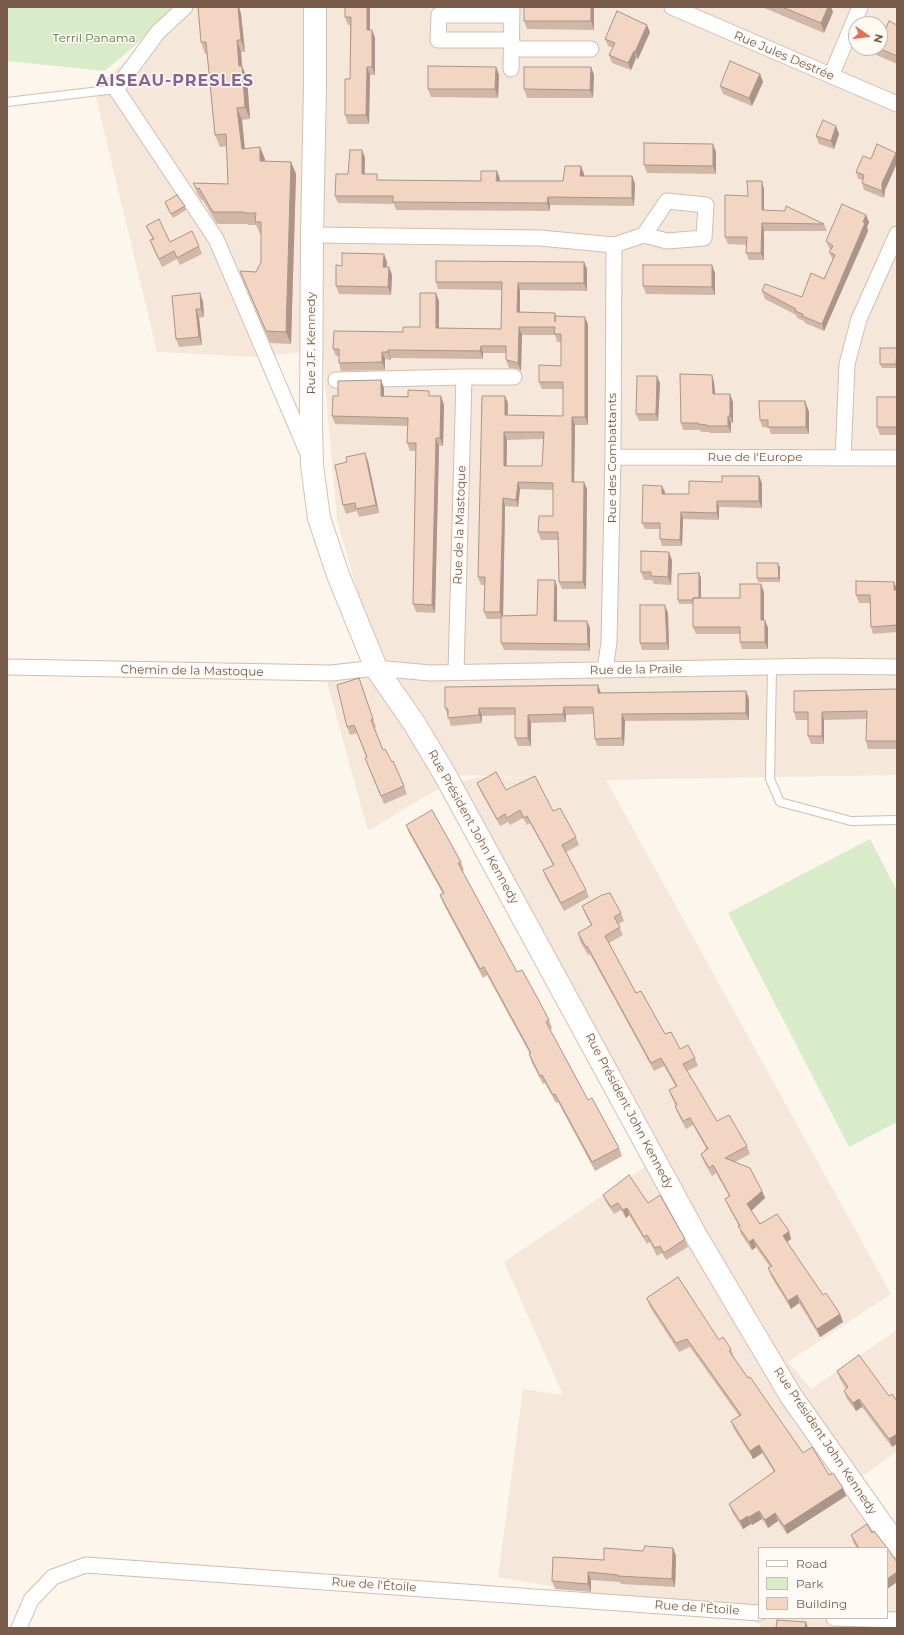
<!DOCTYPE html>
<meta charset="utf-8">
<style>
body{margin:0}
#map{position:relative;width:904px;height:1635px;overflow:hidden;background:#fdf6ec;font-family:Montserrat,sans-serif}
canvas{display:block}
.frame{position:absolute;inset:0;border:8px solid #7a5c4d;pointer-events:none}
.legend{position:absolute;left:758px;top:1547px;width:130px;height:72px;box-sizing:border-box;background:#fffaf3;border:1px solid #cabbb1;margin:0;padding:5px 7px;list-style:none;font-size:12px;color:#7a5c4d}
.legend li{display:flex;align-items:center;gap:8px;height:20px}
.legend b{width:20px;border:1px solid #cabbb1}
.north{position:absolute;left:848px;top:16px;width:40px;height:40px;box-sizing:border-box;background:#fffaf3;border:1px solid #cabbb1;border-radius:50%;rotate:104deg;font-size:11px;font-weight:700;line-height:16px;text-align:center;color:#7a5c4d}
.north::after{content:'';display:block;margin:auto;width:14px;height:18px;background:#e76f51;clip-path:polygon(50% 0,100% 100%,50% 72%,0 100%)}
</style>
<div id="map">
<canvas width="904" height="1635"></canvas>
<div class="frame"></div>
<ul class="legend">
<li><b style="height:5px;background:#fff"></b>Road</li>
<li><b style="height:11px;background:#d8ecc9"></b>Park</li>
<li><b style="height:11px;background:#f3d5c3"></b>Building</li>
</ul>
<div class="north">N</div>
</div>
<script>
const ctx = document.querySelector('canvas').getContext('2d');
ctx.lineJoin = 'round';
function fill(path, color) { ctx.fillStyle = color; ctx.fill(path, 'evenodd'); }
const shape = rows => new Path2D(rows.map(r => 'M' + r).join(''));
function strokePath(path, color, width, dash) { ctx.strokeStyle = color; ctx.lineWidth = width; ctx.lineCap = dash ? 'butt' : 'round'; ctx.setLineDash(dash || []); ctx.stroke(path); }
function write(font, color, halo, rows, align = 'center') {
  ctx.font = font + ' Montserrat,sans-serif'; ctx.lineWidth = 3; ctx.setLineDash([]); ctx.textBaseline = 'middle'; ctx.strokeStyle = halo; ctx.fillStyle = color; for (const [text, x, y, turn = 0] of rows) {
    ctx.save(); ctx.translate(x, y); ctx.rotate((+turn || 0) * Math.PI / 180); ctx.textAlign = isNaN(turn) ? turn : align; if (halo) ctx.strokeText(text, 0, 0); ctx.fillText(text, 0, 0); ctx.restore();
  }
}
const residential = shape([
 [187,7,897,7,897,775,606,780,891,1294,788,1362,811,1389,897,1330,897,1451,862,1477,897,1545,897,1628,762,1628,757,1622,498,1577,523,1389,563,1395,504,1262,645,1167,446,787,478,777,562,779,461,775,368,831,327,682,376,656,337,520,322,350,256,357,157,352,94,89],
 [856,24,880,24,880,48,856,48],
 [759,1548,887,1548,887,1618,759,1618]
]);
const green = shape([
 [7,7,180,7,105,71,7,61],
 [870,839,897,891,897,1122,849,1147,728,913]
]);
const lane = shape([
 [7,102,116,89],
 [772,668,770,779,780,802,851,821,897,820]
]);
const street = shape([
 [185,7,158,32,116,89,216,239,309,456],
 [672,7,897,104],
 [512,40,438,40,439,15,512,15],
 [512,49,591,49],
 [511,69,512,7],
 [831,76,860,7],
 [312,235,540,238,614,245,613,457,609,642,605,670],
 [614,245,644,235,667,241,704,238,706,205,667,201,644,235],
 [336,380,464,377,514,377],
 [613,457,897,458],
 [843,458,847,364,859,319,897,234],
 [7,667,331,673,376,668,430,673,823,666,897,667],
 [456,672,464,377],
 [834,1618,897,1620],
 [19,1628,31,1600,53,1577,86,1565,759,1613]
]);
const secondary = shape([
 [315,7,315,86,312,235,311,423,312,465,319,518,338,575,376,668,414,723,444,773,695,1234,791,1396,897,1546]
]);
const wall = shape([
 [198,7,239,7,241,14,245,52,241,52,242,66,247,78,250,119,242,120,245,149,265,159,265,161,291,162,296,174,291,344,270,343,240,271,256,272,261,262,261,234,260,234,256,225,248,225,248,224,217,224,203,200,202,201,198,195,193,183,228,184,227,146,220,147,215,135,207,54,205,54,201,42],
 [345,7,370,7,370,30,372,30,375,38,375,75,370,75,369,124,348,124,345,115,350,79,350,25,348,25,345,17],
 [594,7,594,30,527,29,524,21],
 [762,7,831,7,833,12,824,33],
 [897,25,897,64,863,49,863,48,880,48,886,28],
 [650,32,638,59,636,58,631,70,612,63,609,55,613,48,608,46,605,39],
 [496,67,499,75,498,98,431,97,428,89],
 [591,67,594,75,593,98,527,98,524,89],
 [760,74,763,82,752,106,723,94,720,86],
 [836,126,839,134,834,149,819,144,816,136],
 [362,150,365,158,365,174,379,180,481,181,497,171,500,179,500,181,563,181,581,166,584,174,584,176,632,176,635,184,634,206,550,205,550,211,396,210,394,204,338,203,335,196],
 [716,152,716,174,647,173,644,165],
 [896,153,897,155,897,163,885,190,884,198,864,190,862,183,863,180,858,179,856,172,871,159],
 [764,189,764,210,824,224,827,231,764,231,764,260,749,260,746,253,747,245,728,244,725,237,748,196],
 [165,202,185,206,186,210,173,218,166,206],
 [866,215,869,222,867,227,868,231,824,331,805,323,804,321,797,318,796,315,765,299,762,291,802,297,824,279,833,260,829,252,831,250,829,248,826,241],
 [146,226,170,242,199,246,202,254,180,265,177,259,162,267,153,248,150,240,153,239,149,233],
 [387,262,386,267,389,267,392,275,391,295,339,294,336,286,342,266],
 [584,262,587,269,587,291,520,290,520,312,555,313,556,316,588,324,588,425,575,425,574,482,584,482,587,489,586,589,562,589,559,582,558,540,541,540,538,532,553,516,553,490,520,489,518,507,505,506,503,616,537,615,555,580,557,587,557,621,587,621,590,628,590,651,504,650,501,643,501,619,487,619,484,612,485,585,481,585,478,577,508,403,508,415,563,416,563,389,542,389,539,382,561,366,561,342,557,342,555,335,522,335,521,371,518,369,509,368,506,360,506,353,483,353,483,359,391,358,391,360,385,359,385,370,341,371,339,363,339,356,336,356,333,349,420,327,439,301,439,328,501,329,502,290,438,289,436,282],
 [544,439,542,466,507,466,507,440],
 [715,273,715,295,646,294,643,286],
 [200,293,203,302,204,317,199,318,202,345,179,347,176,339],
 [897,348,897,368,882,368,880,364],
 [712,375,714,382,715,394,733,402,733,423,731,423,731,433,710,433,709,432,701,432,700,430,683,430,681,423],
 [381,380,384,388,384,396,441,396,444,405,443,446,439,446,435,613,416,612,413,604,416,451,410,451,407,443,408,426,335,424,332,416],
 [660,383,658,421,639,421,636,414],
 [897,397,897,435,880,435,877,427],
 [805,401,809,412,809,434,771,434,769,428,762,427,760,420],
 [368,461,379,513,359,517,357,511,346,514,343,505],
 [762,483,762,508,719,507,719,520,683,519,682,546,662,546,660,539,660,529,645,529,642,523,662,486,665,494,689,494],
 [672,560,671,585,654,584,652,580,644,580,641,572],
 [780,567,780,582,758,582,757,578],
 [699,573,701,578,701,598,740,598,764,592,764,620,765,620,768,628,768,649,742,649,740,642,740,634,696,634,693,627,693,604,679,604,678,600],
 [894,582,897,590,897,632,873,634,871,627,870,603,859,603,856,595],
 [668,613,669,650,642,650,640,643],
 [359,678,376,727,374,728,383,750,404,786,407,794,384,804,368,766,365,758,366,757,357,733,350,735,347,727],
 [897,689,897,749,868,749,866,741,867,719,824,720,824,744,811,744,808,736,808,720,796,720,794,712],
 [746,691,749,699,749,720,625,721,624,746,597,746,595,739,594,714,566,715,566,722,531,723,531,746,518,746,515,738,515,715,482,716,482,723,451,726,445,708,601,693],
 [477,783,506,790,553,811,576,837,579,845,566,852,586,890,589,897,564,911,546,878,543,870,553,865,530,823,527,825,523,818,510,825,508,822,500,826,480,790],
 [406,825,461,862,464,870,462,871,517,972,549,1020,552,1028,550,1030,588,1100,619,1148,622,1156,595,1171,558,1102,556,1103,545,1083,543,1084,532,1063,529,1054,530,1054,487,975,483,978,443,903,440,895,443,894,409,833],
 [582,906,621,913,624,921,618,924,623,935,609,943,636,993,665,1034,680,1049,695,1058,698,1066,687,1071,717,1121,747,1146,750,1154,735,1162,762,1191,765,1198,751,1211,760,1224,791,1239,787,1242,823,1295,840,1314,843,1322,820,1337,799,1303,791,1309,771,1276,768,1268,770,1267,756,1247,752,1250,741,1234,739,1226,728,1206,725,1199,729,1196,716,1173,712,1176,704,1162,701,1154,707,1150,693,1125,686,1129,678,1114,675,1106,676,1106,672,1098,669,1090,676,1087,664,1066,654,1071,590,954,588,955,580,941,578,933,591,925,585,914],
 [603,1195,648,1203,685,1239,688,1247,666,1260,662,1253,657,1256,650,1242,647,1244,629,1215,626,1218,621,1210,614,1214,606,1202],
 [647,1299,719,1340,731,1349,734,1357,734,1358,748,1378,803,1453,843,1488,846,1496,787,1534,778,1521,768,1528,762,1519,752,1525,751,1524,743,1529,732,1512,729,1504,774,1472,762,1453,753,1459,734,1429,731,1421,739,1416,690,1347,679,1352,650,1307],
 [859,1355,892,1447,862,1407,856,1411,847,1399,844,1391,846,1389,840,1379,837,1371],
 [867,1524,872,1533,874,1531,888,1549,897,1562,897,1582,887,1589,887,1548,857,1548,854,1544,851,1535],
 [673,1548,676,1556,675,1587,621,1584,620,1582,591,1580,591,1592,555,1589,552,1581,604,1560,643,1551]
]);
const shadedWall = shape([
 [238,7,239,7,241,14,245,52,241,40],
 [367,7,370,7,370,38,367,30],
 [591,7,594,7,594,30,591,21],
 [828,7,831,7,833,12,824,33,821,23],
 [647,25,650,32,638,59,635,52],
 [372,30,375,38,375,75,372,67],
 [237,40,241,52,242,66,247,78,250,119,245,107,239,66],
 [634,51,636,58,631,70,628,63],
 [367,67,370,75,369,124,366,115],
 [496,67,499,75,498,98,495,89],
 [591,67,594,75,593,98,590,90],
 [760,74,763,82,752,106,749,98],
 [237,108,242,120,246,161,242,149],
 [836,126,839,134,834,149,831,141],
 [713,144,716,152,716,174,713,166],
 [260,147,265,159,265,173,260,161],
 [362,150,365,158,364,182,362,174],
 [896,153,897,155,897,163,885,190,884,198,882,191,882,183],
 [291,162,296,174,291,344,286,332],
 [581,166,584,174,583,184,580,176],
 [497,171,500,179,499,189,496,181],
 [632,176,635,184,634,206,632,198],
 [762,181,764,189,764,218,762,210],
 [548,197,550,205,550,211,547,203],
 [866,215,869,222,867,227,868,231,824,331,822,324],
 [762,223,764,231,764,260,761,253],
 [384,254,387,262,386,275,383,267],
 [584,262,587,269,587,291,584,283],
 [712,265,715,273,715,295,712,287],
 [389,267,392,275,391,295,388,287],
 [518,283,520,290,520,319,517,312],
 [200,293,203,302,204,317,201,309],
 [436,293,439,301,439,335,436,328],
 [196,309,199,318,202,345,199,337],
 [585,317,588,324,588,425,585,417],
 [519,327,522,335,521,371,518,364],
 [481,346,483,353,483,359,480,351],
 [388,350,391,358,391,360,388,352],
 [382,352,385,359,385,370,382,362],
 [712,375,714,382,716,402,713,394],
 [657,376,660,383,658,421,656,414],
 [381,380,384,388,384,404,381,396],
 [730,394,733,402,733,423,730,416],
 [441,396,444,405,443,446,440,438],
 [505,396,508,403,507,423,505,415],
 [805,401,809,412,809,434,806,427],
 [728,416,731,423,731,433,728,426],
 [572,417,575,425,574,489,572,482],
 [504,432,507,440,506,473,504,466],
 [436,438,439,446,435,613,432,605],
 [365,453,368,461,379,513,376,505],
 [759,476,762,483,762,508,759,501],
 [518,482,520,489,518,507,516,500],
 [584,482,587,489,586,589,583,582],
 [662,486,665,492,665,500,662,494],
 [503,498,505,506,503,619,500,612],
 [717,501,719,507,719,520,717,513],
 [681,512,683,519,682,546,680,540],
 [669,552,672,560,671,585,668,577],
 [778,563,780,567,780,582,779,578],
 [699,573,701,578,701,604,699,600],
 [555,580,557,587,557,628,554,621],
 [894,582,897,590,894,590],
 [761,584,764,592,764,628,761,620],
 [665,605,668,613,669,650,667,643],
 [765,620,768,628,768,649,765,642],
 [587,621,590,628,590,651,588,644],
 [598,685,601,693,598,693],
 [746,691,749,699,749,720,746,713],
 [564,707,566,715,566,722,563,714],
 [479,708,482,716,482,723,479,715],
 [822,712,824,720,824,744,822,736],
 [622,714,625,721,624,746,622,738],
 [528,715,531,723,531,746,528,738],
 [762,1191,765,1198,750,1212,747,1204],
 [627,1208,629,1215,626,1218,623,1210],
 [789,1231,791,1239,786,1243,783,1236],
 [753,1239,756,1247,752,1250,749,1242],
 [797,1295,799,1303,791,1309,788,1301],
 [840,1314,843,1322,820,1337,817,1329],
 [859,1399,862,1407,856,1411,853,1403],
 [897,1434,897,1444,892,1447,889,1439],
 [759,1445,762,1453,753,1459,750,1451],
 [843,1488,846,1496,787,1534,784,1526],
 [759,1511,762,1519,752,1525,749,1517],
 [775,1513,778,1521,768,1528,765,1520],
 [748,1516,751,1524,743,1529,740,1521],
 [673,1548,676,1556,675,1587,672,1579],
 [588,1572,591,1580,591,1592,588,1584],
 [897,1572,897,1582,887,1589,887,1579],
 [806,1622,808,1628,805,1628]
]);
const building = shape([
 [198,7,238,7,241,40,237,40,239,66,242,66,245,107,237,108,242,149,260,147,260,161,291,162,286,332,266,331,240,271,256,272,261,262,261,222,255,222,256,213,244,213,244,212,213,212,199,188,197,189,193,183,228,184,226,134,215,135,206,42,201,42,198,7],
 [345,7,367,7,367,30,372,30,372,67,367,67,366,115,345,115,345,79,350,79,351,17,345,17,345,7],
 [524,7,591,7,591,21,524,21,524,7],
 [782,7,828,7,821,23,782,7],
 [617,11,647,25,635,52,634,51,628,63,609,55,615,43,605,39,617,11],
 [868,21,876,24,867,24,868,21],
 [889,21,897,25,897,56,878,48,880,48,880,26,886,28,889,21],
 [730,61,760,74,749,98,720,86,730,61],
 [428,66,496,67,495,89,428,89,428,66],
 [524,67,591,67,590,90,524,89,524,67],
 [823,120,836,126,831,141,816,136,823,120],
 [644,143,713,144,713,166,644,165,644,143],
 [877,144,896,153,882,183,882,191,862,183,864,175,856,172,863,156,871,159,877,144],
 [350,150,362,150,362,174,377,174,377,180,481,181,481,171,497,171,496,181,563,181,565,166,581,166,580,176,632,176,632,198,548,197,547,203,393,202,393,196,335,196,336,174,348,174,350,150],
 [747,181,762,181,762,210,785,211,786,206,824,224,762,223,761,253,746,253,747,237,725,237,725,195,748,196,747,181],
 [177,195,185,206,171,214,165,202,177,195],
 [842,204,866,215,863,222,865,223,822,324,802,316,803,314,795,311,796,309,762,291,765,284,802,297,811,273,824,279,835,255,829,252,833,246,826,241,842,204],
 [159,219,170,242,192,231,199,246,177,258,174,251,159,259,150,240,154,239,146,226,159,219],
 [342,253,384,254,383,267,389,267,388,287,336,286,336,265,342,266,342,253],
 [436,261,584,262,584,283,518,283,517,312,555,313,555,322,555,316,585,317,585,417,572,417,572,482,584,482,583,582,559,582,558,532,538,532,539,516,553,516,553,483,518,482,516,500,503,498,500,612,484,612,485,577,478,577,482,396,505,396,505,415,563,416,563,382,539,382,539,365,561,366,561,334,554,334,555,327,519,327,518,364,515,362,506,360,506,346,481,346,480,351,388,350,388,352,382,352,382,362,339,363,339,349,333,349,334,331,403,332,403,327,420,327,420,293,436,293,436,328,501,329,502,282,436,282,436,261],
 [504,432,544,432,542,466,504,466,504,432],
 [643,265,712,265,712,287,643,286,643,265],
 [200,293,201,309,196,309,199,337,176,339,172,296,200,293],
 [880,348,897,348,896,364,880,364,880,348],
 [680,374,712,375,713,394,730,394,730,416,728,416,728,426,707,426,707,425,698,424,698,423,681,423,680,374],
 [637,376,657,376,656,414,636,414,637,376],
 [381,380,381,396,408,397,408,390,429,391,429,396,441,396,440,438,436,438,432,605,413,604,416,443,407,443,408,418,332,416,333,396,338,396,338,381,381,380],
 [877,397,897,397,897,427,877,427,877,397],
 [759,401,805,401,805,405,806,405,806,427,768,427,768,420,760,420,759,401],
 [365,453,376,505,356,509,355,503,343,505,335,465,347,462,346,457,365,453],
 [722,476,759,476,759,501,717,501,717,513,681,512,680,540,660,539,660,523,642,523,643,485,662,486,662,494,689,494,689,481,722,482,722,476],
 [641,551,669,552,668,577,651,576,651,572,641,572,641,551],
 [757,563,778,563,779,578,757,578,757,563],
 [699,573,699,598,693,598,693,600,678,600,678,574,699,573],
 [538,580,555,580,554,621,587,621,588,644,501,643,501,616,537,615,538,580],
 [856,581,894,582,894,590,897,590,897,625,871,627,870,595,856,595,856,581],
 [740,584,761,584,761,620,765,620,765,642,740,642,740,627,693,627,693,598,740,598,740,584],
 [640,605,665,605,667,643,640,643,640,605],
 [359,678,373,719,371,720,383,750,385,749,392,762,393,761,404,786,381,796,365,758,367,757,354,725,347,727,337,685,359,678],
 [598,685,598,693,746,691,746,713,622,714,622,738,595,739,593,707,564,707,563,714,528,715,528,738,515,738,515,708,479,708,479,715,448,718,448,709,445,708,445,687,598,685],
 [897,689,897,741,866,741,867,711,822,712,822,736,808,736,808,712,794,712,794,691,897,689],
 [496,772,506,790,535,776,553,811,560,808,576,837,562,845,586,890,561,903,543,870,554,865,527,816,524,818,520,810,507,818,505,814,497,819,477,783,496,772],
 [432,810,461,862,458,863,517,972,522,970,538,999,549,1020,546,1022,588,1100,592,1098,619,1148,592,1162,555,1094,553,1095,542,1075,540,1076,529,1054,531,1053,484,967,480,969,440,895,444,893,406,825,432,810],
 [610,893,621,913,614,917,620,927,605,936,636,993,641,991,665,1034,671,1032,680,1049,688,1045,695,1058,683,1064,717,1121,729,1115,747,1146,725,1158,750,1168,762,1191,747,1204,760,1224,777,1214,789,1231,783,1236,823,1295,826,1293,840,1314,817,1329,797,1295,788,1301,768,1268,772,1266,753,1239,749,1242,738,1226,740,1226,725,1199,730,1196,713,1165,709,1168,701,1154,705,1151,705,1150,708,1149,690,1118,683,1121,675,1106,677,1105,669,1090,677,1086,661,1058,651,1063,587,946,586,947,578,933,592,925,582,906,602,895,610,893],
 [629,1175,648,1203,660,1195,685,1239,664,1253,660,1246,655,1248,647,1235,644,1237,627,1208,623,1210,618,1203,611,1207,603,1195,629,1175],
 [678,1277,719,1340,723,1337,731,1349,729,1351,748,1378,750,1377,803,1453,812,1447,829,1475,833,1473,843,1488,784,1526,775,1513,765,1520,759,1511,749,1517,748,1516,740,1521,729,1504,775,1471,759,1445,750,1451,731,1421,741,1415,687,1339,676,1343,647,1299,648,1297,678,1277],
 [859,1355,889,1396,892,1394,897,1401,897,1434,889,1439,859,1399,853,1403,844,1391,848,1387,837,1371,859,1355],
 [867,1524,872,1533,874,1531,888,1549,897,1562,897,1572,887,1579,887,1548,859,1548,851,1535,867,1524],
 [645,1546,673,1548,672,1579,618,1576,618,1575,588,1572,588,1584,552,1581,553,1557,604,1560,604,1548,643,1551,645,1546],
 [777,1620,806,1622,805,1628,776,1628,777,1620]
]);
const parkNames = [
 ["Terril Panama",94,38]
];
const streetNames = [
 ["Rue Jules Destrée",784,56,23],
 ["Rue J.F. Kennedy",311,343,-90],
 ["Rue de l'Europe",755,457],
 ["Rue des Combattants",612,458,-90],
 ["Rue de la Mastoque",460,525,-88],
 ["Rue de la Praile",636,670,-1],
 ["Chemin de la Mastoque",192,671,1],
 ["Rue Président John Kennedy",473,827,61],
 ["Rue Président John Kennedy",629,1111,62],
 ["Rue Président John Kennedy",825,1441,56],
 ["Rue de l'Étoile",374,1585,4],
 ["Rue de l'Étoile",697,1608,4]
];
const districtNames = [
 ["AISEAU-PRESLES",175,81]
];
fill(residential, '#f5e8da');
fill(green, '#d8ecc9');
strokePath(lane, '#d1beb0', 10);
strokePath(street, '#d1beb0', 17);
strokePath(secondary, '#d6c0b0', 24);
strokePath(lane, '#fff', 8);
strokePath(street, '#fff', 15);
strokePath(secondary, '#fff', 22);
fill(wall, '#d1b7a8');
fill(shadedWall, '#aa9588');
fill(building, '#f3d5c3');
strokePath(building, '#aa9588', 1);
write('12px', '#537a41', '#fffaf3', parkNames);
write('12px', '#7a5c4d', '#fffaf3', streetNames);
ctx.letterSpacing = '1px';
write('bold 16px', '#846695', '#fffaf3', districtNames);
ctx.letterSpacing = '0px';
</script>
